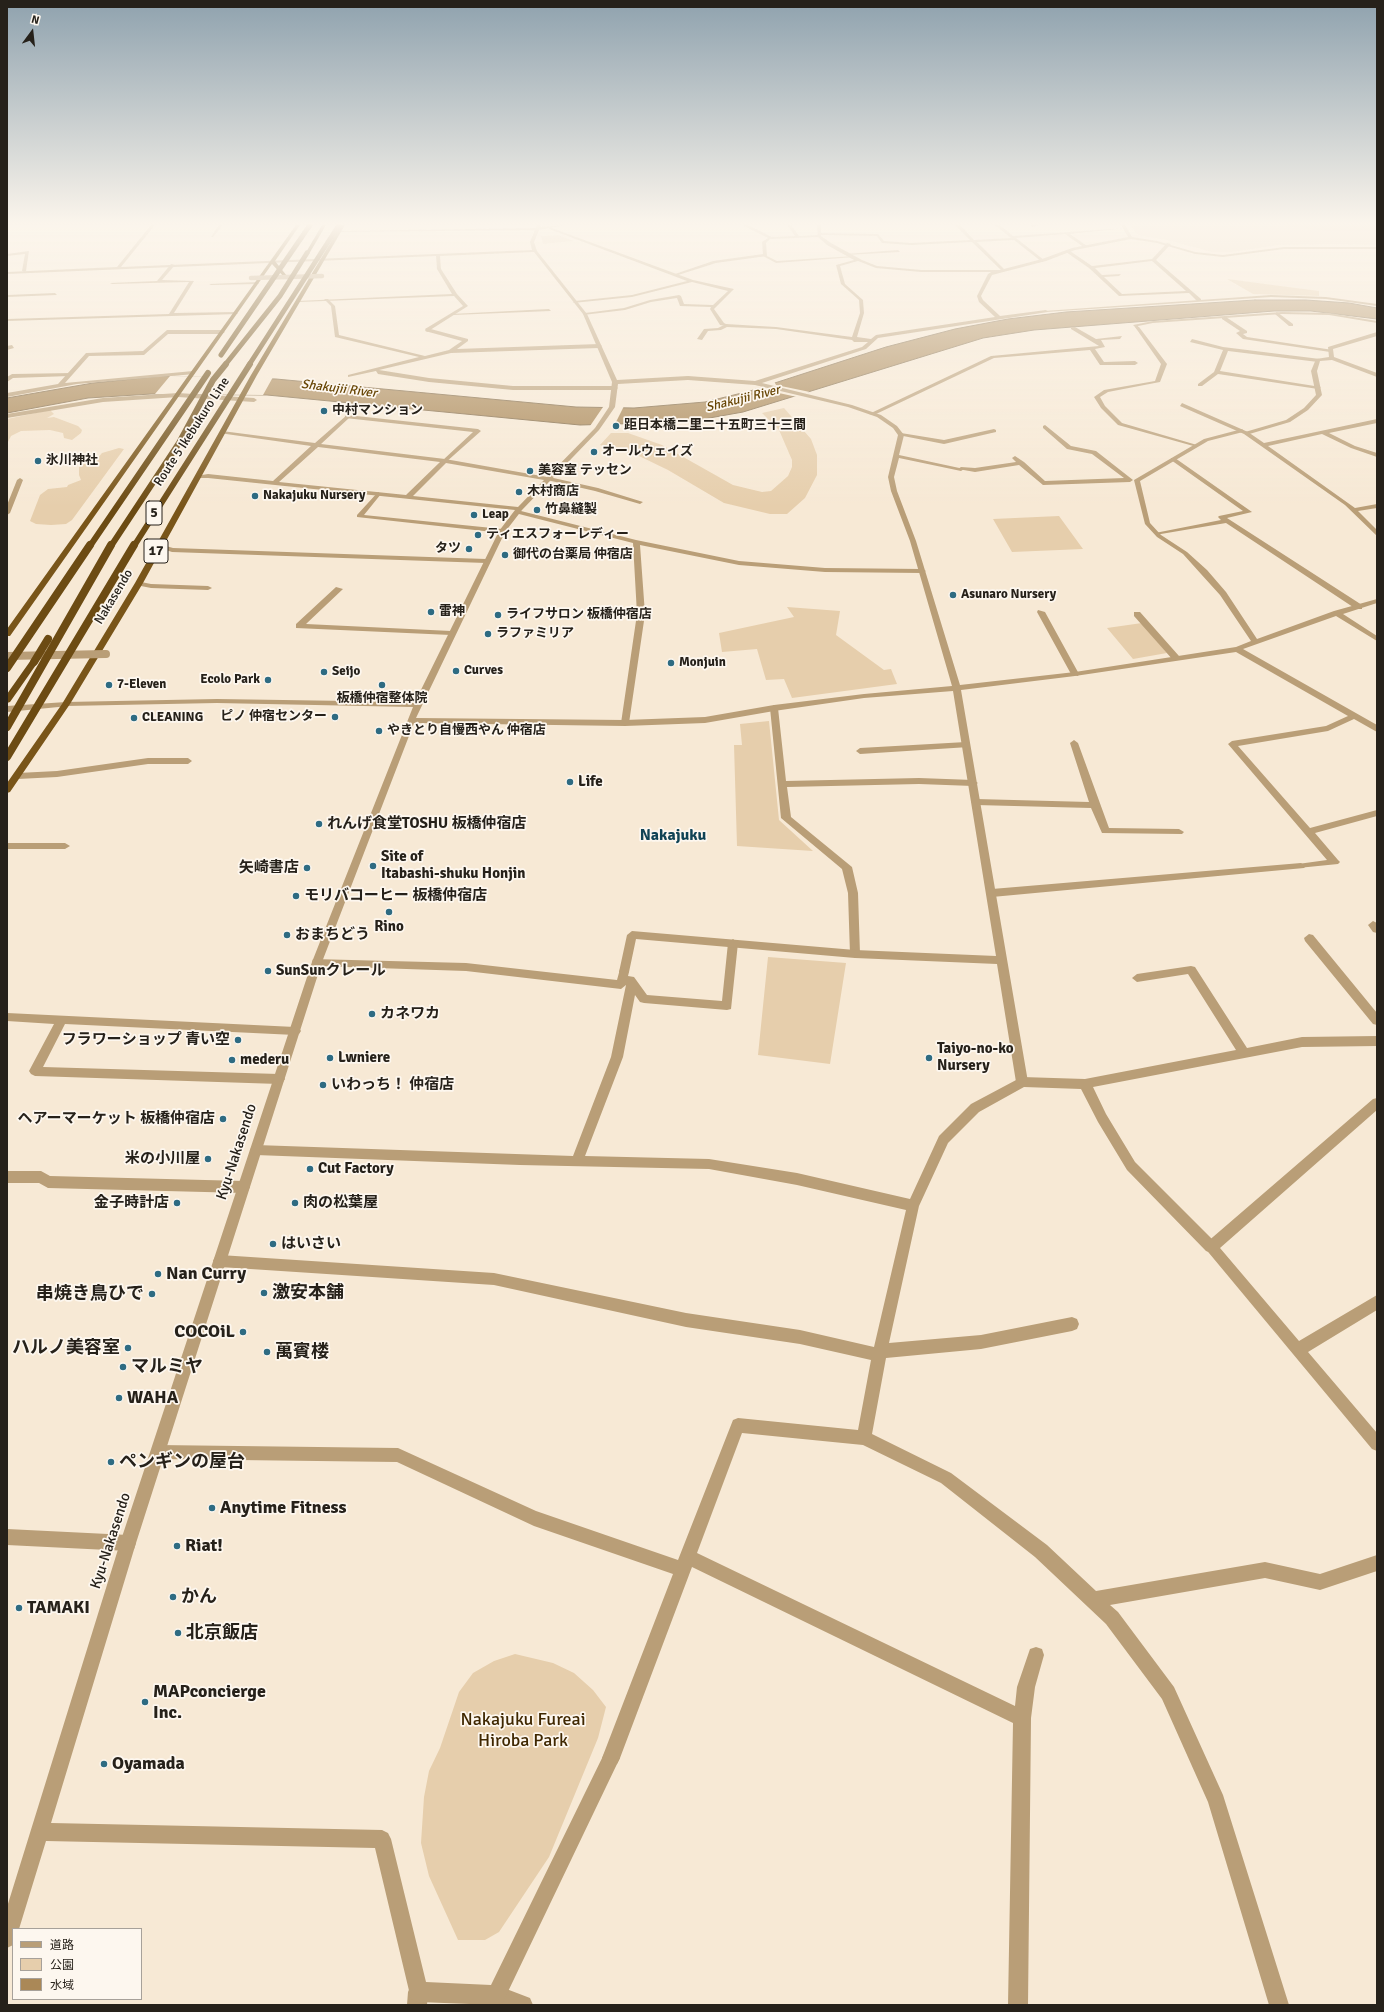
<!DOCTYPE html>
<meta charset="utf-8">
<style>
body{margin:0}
#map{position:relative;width:1384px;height:2012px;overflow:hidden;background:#f7e9d5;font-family:Signika,"Noto Sans JP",sans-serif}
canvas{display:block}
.frame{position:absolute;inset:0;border:8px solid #26211a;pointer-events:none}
.legend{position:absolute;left:12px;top:1928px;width:130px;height:72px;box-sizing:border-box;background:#fdf7ef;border:1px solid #a7a19a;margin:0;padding:5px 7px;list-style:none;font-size:12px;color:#26211a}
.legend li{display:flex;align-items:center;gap:8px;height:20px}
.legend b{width:20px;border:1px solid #a7a19a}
.north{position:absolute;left:12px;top:12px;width:40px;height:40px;-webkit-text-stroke:3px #fdf7ef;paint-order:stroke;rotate:15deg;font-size:11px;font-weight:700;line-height:16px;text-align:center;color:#26211a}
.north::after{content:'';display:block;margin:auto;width:14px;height:18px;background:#26211a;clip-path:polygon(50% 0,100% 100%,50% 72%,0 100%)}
</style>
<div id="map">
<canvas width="1384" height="2012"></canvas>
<div class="frame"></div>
<ul class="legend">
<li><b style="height:5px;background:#b99e77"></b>道路</li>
<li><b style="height:11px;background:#e6ceac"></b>公園</li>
<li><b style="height:11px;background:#aa8857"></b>水域</li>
</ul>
<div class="north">N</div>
</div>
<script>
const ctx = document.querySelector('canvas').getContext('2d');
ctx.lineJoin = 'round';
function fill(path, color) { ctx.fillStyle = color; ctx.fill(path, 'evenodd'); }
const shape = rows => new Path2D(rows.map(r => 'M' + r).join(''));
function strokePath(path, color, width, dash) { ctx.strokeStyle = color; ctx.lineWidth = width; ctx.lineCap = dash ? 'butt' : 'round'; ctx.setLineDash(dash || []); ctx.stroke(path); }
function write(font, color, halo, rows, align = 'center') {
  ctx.font = font + ' Signika,"Noto Sans JP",sans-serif'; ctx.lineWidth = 3.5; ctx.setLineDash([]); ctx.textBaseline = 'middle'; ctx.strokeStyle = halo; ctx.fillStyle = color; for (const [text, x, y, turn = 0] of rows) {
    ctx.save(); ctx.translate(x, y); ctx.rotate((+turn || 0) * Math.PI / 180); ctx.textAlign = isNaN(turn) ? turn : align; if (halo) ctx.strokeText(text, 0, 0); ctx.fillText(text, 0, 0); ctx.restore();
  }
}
const built = shape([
 [1132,225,1377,225,1377,245,1332,244,1280,245,1232,252,1212,252,1167,240,1141,236,1136,233,1131,226]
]);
const green = shape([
 [1282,225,1377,225,1377,231,1324,231],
 [558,235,574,241,543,244,541,236],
 [1227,279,1319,291,1319,296,1253,294],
 [784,408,811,439,817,455,817,475,805,498,787,514,770,514,724,503,668,470,639,456,600,445,611,433,628,433,662,445,733,485,762,492,771,491,788,476,792,467,792,460,779,430,762,413],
 [50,410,54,414,47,418,54,417,78,426,82,430,81,433,72,440,64,438,63,433,50,430,21,431,11,436,7,444,7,419],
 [119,448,124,449,72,520,66,524,51,525,36,524,30,521,40,495,48,489,67,487,68,485,81,480,79,475,79,465,96,460,102,453],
 [1059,516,1083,549,1012,552,993,519],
 [787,607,840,611,836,635,884,670,891,669,897,684,792,698,784,679,766,680,757,649,722,652,719,633,794,617],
 [1142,623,1167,653,1133,659,1107,628],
 [769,721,779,820,813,851,737,846,734,745,742,745,740,724],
 [768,957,846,963,830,1064,758,1055],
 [515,1654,553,1663,574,1673,593,1690,606,1707,598,1738,549,1857,499,1932,485,1940,458,1940,429,1876,421,1843,424,1797,429,1771,440,1748,459,1692,473,1673,494,1661]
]);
const water = shape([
 [1255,300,1306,300,1349,303,1377,308,1377,319,1311,311,1274,311,1034,330,983,338,743,412,687,422,580,425,267,395,151,394,88,398,7,413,7,398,93,383,162,376,276,379,576,407,634,408,705,402,750,391,886,347,955,329,1008,319,1066,312,1255,300]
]);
const pier = shape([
 [170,376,273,377,263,395,155,394],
 [774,381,776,385,810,392,797,397,756,388],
 [624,406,614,426,590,426,603,407]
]);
const service = shape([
 [219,225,223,225,213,237,211,237,219,225],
 [787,225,791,225,799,236,817,235,819,233,878,234,884,241,911,243,970,240,955,225,960,225,974,240,1011,238,995,225,1000,225,1013,236,1126,228,1070,234,1087,246,1085,248,1065,234,1016,238,1044,260,1042,262,1014,240,977,242,1004,269,1002,271,972,242,911,245,882,243,877,236,821,235,819,237,770,239,771,237,795,236,787,225],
 [1030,225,1039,225,1032,227,1030,225],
 [549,227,693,280,734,289,714,309,724,323,728,325,726,326,720,325,710,309,711,307,680,306,677,298,651,302,625,310,583,315,585,313,624,308,650,300,679,295,681,296,684,304,713,305,728,291,692,282,632,297,573,303,575,301,632,295,687,281,549,229,549,227],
 [537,228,538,230,337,232,339,231,537,228],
 [1167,243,1171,244,1156,260,1201,299,1201,301,1197,301,1189,293,1119,296,1089,268,1066,252,1070,251,1092,266,1152,259,1167,243],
 [1152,261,1186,291,1122,294,1104,277,1119,276,1121,274,1102,275,1095,268,1152,261],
 [898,250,900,252,847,255,845,254,898,250],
 [29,251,26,271,24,272,22,271,25,254,7,256,7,254,29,251],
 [763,254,777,261,853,256,855,257,776,263,763,256,763,254],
 [171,264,175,265,162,280,194,281,174,313,236,312,238,314,7,321,7,319,169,314,189,282,112,284,110,283,157,281,171,264],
 [257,282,259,284,211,285,209,284,257,282],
 [55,293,57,295,7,297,7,295,55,293],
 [324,299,328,299,335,306,339,335,425,356,449,350,462,341,425,331,427,328,468,339,468,341,457,349,599,344,602,346,599,348,451,353,379,370,429,378,513,386,615,386,618,388,615,390,513,390,429,382,378,374,376,371,348,377,348,375,419,357,335,337,331,306,324,299],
 [549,309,551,311,453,315,451,314,549,309],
 [1277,312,1293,324,1293,326,1289,326,1275,314,1277,312],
 [1222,317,1226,317,1247,331,1247,333,1243,334,1247,337,1333,350,1330,352,1243,339,1236,333,1240,331,1222,319,1222,317],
 [1071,327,1075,327,1096,339,1122,336,1120,339,1101,340,1105,347,1095,349,1104,362,1135,361,1138,363,1135,365,1100,365,1090,350,994,358,874,415,869,414,991,356,1099,346,1071,329,1071,327],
 [1135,327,1139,327,1167,364,1160,382,1108,392,1100,397,1105,406,1122,423,1197,445,1197,447,1118,425,1101,408,1094,397,1104,390,1155,381,1161,364,1135,327],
 [1192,339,1223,347,1320,359,1318,362,1228,351,1220,371,1321,387,1318,389,1218,374,1202,386,1198,386,1198,384,1214,372,1223,350,1190,342,1192,339],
 [12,345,14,348,7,350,7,346,12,345],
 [72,373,70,376,13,378,7,382,7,377,12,374,72,373],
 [1182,403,1248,432,1264,443,1377,419,1377,423,1329,433,1355,446,1377,453,1377,457,1351,448,1322,434,1268,446,1355,508,1377,504,1377,508,1358,511,1377,530,1377,536,1345,505,1244,434,1180,406,1182,403],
 [347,415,478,429,481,431,445,463,442,461,443,460,473,432,345,418,345,416,347,415],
 [1045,425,1071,446,1096,451,1133,480,1130,482,1043,485,1019,465,975,472,958,469,961,467,975,468,1016,462,1012,458,1015,456,1024,462,1045,481,1124,478,1092,454,1067,449,1043,428,1043,426,1045,425],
 [994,429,996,430,996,432,944,444,898,435,901,433,944,440,994,429],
 [1171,458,1175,458,1252,512,1227,518,1362,605,1362,609,1356,609,1226,523,1155,535,1155,533,1221,520,1218,517,1219,516,1243,511,1171,460,1171,458],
 [549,477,598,488,643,502,640,504,595,491,547,480,547,478,549,477],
 [20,478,23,480,10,513,7,515,7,505,17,480,20,478],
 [378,492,381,494,364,515,502,529,505,531,502,533,357,517,357,515,378,492],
 [517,510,636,540,739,561,825,568,922,569,926,571,922,573,825,572,739,565,640,545,645,614,629,723,625,726,621,723,637,614,633,543,515,513,515,511,517,510],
 [159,544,173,548,486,559,490,561,486,563,172,552,157,547,157,545,159,544],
 [136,581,151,584,208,586,212,588,208,590,151,588,136,585,136,581],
 [336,587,343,589,306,624,451,631,455,633,451,635,296,628,296,624,336,587],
 [1038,610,1045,612,1079,674,1078,676,1071,674,1037,612,1038,610],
 [1134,612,1140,612,1179,656,1179,660,1173,660,1134,616,1134,612],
 [774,705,778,708,786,781,919,778,973,780,978,783,973,786,919,784,787,787,791,817,852,867,858,893,860,954,859,957,855,958,850,954,848,893,842,869,781,818,770,708,774,705],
 [1074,740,1078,743,1109,828,1179,829,1184,832,1182,834,1102,833,1091,808,976,805,971,802,976,799,1089,802,1070,743,1074,740],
 [966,742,969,743,969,747,860,754,856,751,860,748,966,742],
 [148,758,188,758,192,761,188,764,148,764,57,777,18,779,14,776,18,773,57,771,148,758],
 [7,843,65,843,70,846,65,849,7,849,7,843],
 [1301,863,1306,866,1304,868,992,897,987,893,992,889,1301,863],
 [1373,921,1377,923,1377,933,1373,932,1368,925,1373,921],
 [1309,934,1313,935,1377,1013,1377,1025,1373,1024,1305,941,1304,938,1309,934],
 [733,939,738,943,731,1009,727,1010,644,1003,640,1002,635,995,623,1057,585,1156,709,1159,797,1173,910,1199,939,1136,971,1104,1018,1079,1022,1077,1085,1079,1236,1050,1188,974,1137,982,1132,978,1137,974,1191,966,1195,967,1247,1048,1302,1037,1377,1036,1377,1046,1302,1047,1093,1087,1106,1114,1135,1162,1216,1243,1218,1247,1216,1251,1211,1253,1206,1251,1127,1170,1098,1122,1081,1089,1024,1087,979,1112,948,1143,919,1206,889,1343,981,1335,1072,1317,1077,1319,1079,1324,1077,1329,1072,1331,981,1349,886,1358,872,1434,951,1473,1047,1545,1096,1591,1265,1562,1320,1574,1377,1555,1377,1571,1320,1590,1265,1578,1110,1605,1118,1612,1174,1687,1223,1795,1289,2005,1269,2005,1208,1802,1162,1699,1106,1624,1035,1557,941,1483,863,1445,742,1433,697,1553,1015,1706,1017,1687,1030,1649,1036,1647,1042,1649,1044,1655,1035,1687,1031,1718,1028,2005,1008,2005,1013,1723,692,1567,620,1758,617,1764,611,1767,605,1764,602,1758,673,1574,534,1526,397,1462,158,1459,153,1457,151,1452,153,1447,158,1445,398,1448,536,1511,678,1560,733,1420,738,1418,858,1430,871,1360,800,1344,686,1327,494,1285,220,1267,215,1265,213,1261,215,1257,220,1255,494,1273,686,1313,800,1330,874,1347,906,1210,797,1185,709,1169,520,1165,256,1155,252,1154,250,1150,252,1146,256,1145,573,1156,611,1057,626,985,621,989,466,971,317,966,313,965,312,962,313,959,466,963,617,980,620,969,624,968,629,972,628,976,634,977,647,995,722,1001,728,943,733,939],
 [7,1013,295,1027,299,1028,301,1031,299,1034,295,1035,65,1024,43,1067,279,1074,283,1076,285,1079,283,1082,279,1084,35,1076,31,1074,29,1071,54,1024,7,1021,7,1013],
 [7,1171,41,1171,50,1176,244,1181,248,1183,250,1187,248,1191,244,1193,48,1188,39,1183,7,1183,7,1171],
 [7,1529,128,1535,134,1537,136,1543,134,1549,128,1551,7,1545,7,1529],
 [418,1982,425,1985,428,1992,427,2005,407,2005,408,1992,411,1985,418,1982],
 [496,1985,530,1998,533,2005,496,2005,489,2002,486,1995,489,1988,496,1985]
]);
const pedestrian = shape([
 [1271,295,1326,297,1377,304,1377,306,1326,299,1271,297,1046,312,1044,311,1271,295]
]);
const minor = shape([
 [151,225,155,225,121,267,532,250,530,242,537,225,541,225,540,227,566,225,539,230,534,242,537,251,587,314,617,380,688,376,755,381,862,347,868,342,854,342,852,340,776,329,727,327,721,330,708,331,702,340,697,339,704,329,718,328,726,324,776,327,852,337,860,313,859,300,841,284,836,265,854,260,827,245,818,237,817,225,821,225,821,236,831,243,862,260,877,266,921,270,1000,270,1042,259,1072,248,1128,237,1121,225,1125,225,1132,237,1157,241,1195,252,1223,255,1284,247,1377,247,1377,249,1284,249,1223,257,1195,254,1157,243,1131,239,1075,250,1046,261,992,275,981,296,983,300,1000,316,1046,310,1048,312,878,338,866,349,762,383,852,405,881,415,897,426,904,435,899,455,964,469,961,471,899,458,894,477,897,491,916,541,960,685,1075,672,1236,647,1251,641,1220,595,1201,574,1183,554,1157,537,1145,524,1134,480,1204,439,1242,429,1245,432,1286,420,1304,408,1316,395,1311,371,1316,359,1329,357,1328,347,1377,332,1377,336,1333,349,1334,357,1377,373,1377,377,1332,360,1320,361,1317,371,1322,395,1308,410,1290,422,1246,435,1243,432,1208,441,1140,481,1150,523,1161,535,1187,552,1207,570,1226,592,1257,639,1334,611,1377,599,1377,603,1343,614,1377,636,1377,641,1336,616,1243,649,1377,725,1377,732,1354,719,1328,731,1238,746,1310,828,1377,810,1377,816,1315,833,1338,860,1340,862,1338,864,1298,868,1296,866,1298,864,1327,860,1228,744,1232,741,1326,726,1348,716,1236,652,1075,676,961,690,1028,1082,1026,1085,1022,1087,1018,1085,1016,1082,997,964,855,958,636,939,629,972,624,976,619,972,627,935,632,931,855,950,996,956,953,691,864,698,774,711,705,723,625,726,414,723,322,962,136,1543,51,1823,382,1830,388,1833,391,1839,426,1982,491,1985,605,1752,611,1749,617,1752,620,1758,617,1764,503,2002,496,2005,418,2002,411,1999,375,1848,46,1841,19,1929,13,1929,13,1945,7,1948,7,1907,120,1543,312,962,413,707,217,703,66,706,62,704,66,702,217,699,415,702,499,531,515,510,208,478,196,478,196,476,208,474,273,481,311,446,219,433,222,431,315,443,347,415,349,416,349,418,321,444,445,459,547,477,595,428,609,407,612,382,583,314,534,252,440,256,441,269,457,294,468,306,427,332,425,329,463,306,454,296,299,302,297,301,452,294,437,269,436,256,7,274,7,272,117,267,151,225],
 [858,261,876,268,921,272,991,272,988,274,977,296,979,302,995,317,876,335,871,339,857,337,864,313,863,300,845,284,840,266,858,261],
 [688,380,755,385,848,407,877,417,893,428,898,435,888,477,891,491,910,541,952,686,864,694,774,705,705,717,625,720,416,718,505,532,522,510,599,430,615,407,618,384,688,380],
 [318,447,440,462,406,495,279,482,318,447],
 [446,463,544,480,518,507,413,496,446,463],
 [742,225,748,225,772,237,766,243,767,256,716,263,675,276,675,274,713,261,763,254,762,242,768,238,742,225],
 [1282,312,1329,313,1377,321,1377,323,1329,315,1282,314,1153,323,1138,326,1139,328,1137,329,1133,325,1153,321,1282,312],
 [167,330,222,330,225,332,222,334,168,334,144,355,89,356,65,383,193,371,195,374,77,384,7,397,7,393,58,384,86,353,143,351,167,330],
 [178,393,254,398,257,400,254,402,178,397,103,402,7,418,7,414,103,398,178,393],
 [1377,1098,1377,1110,1220,1248,1299,1341,1377,1295,1377,1310,1308,1352,1377,1433,1377,1451,1372,1449,1204,1247,1206,1243,1373,1099,1377,1098]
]);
const tertiary = shape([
 [66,702,70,704,69,706,7,712,7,706,66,702]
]);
const trunk = shape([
 [296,225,300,225,275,261,287,276,283,276,272,264,10,636,7,636,7,629,296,225],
 [341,225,345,225,257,375,143,583,70,704,10,792,7,793,7,783,62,704,135,583,251,375,341,225]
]);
const motorway = shape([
 [322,225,326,225,309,254,305,254,322,225],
 [34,659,38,662,10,702,7,703,7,694,31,660,34,659]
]);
const pedestrianBridgeFar1 = shape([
 [251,278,322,276]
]);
const pedestrianBridge = shape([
 [7,656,106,654]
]);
const motorwayBridgeFar2 = shape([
 [221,355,310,225],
 [225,365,280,296,307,253],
 [249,365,339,225]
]);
const motorwayBridgeFar1 = shape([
 [90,546,208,373],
 [111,546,179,443,213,380,226,364],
 [134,546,250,364]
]);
const motorwayBridge = shape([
 [34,662,48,639],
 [7,668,90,545],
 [7,727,111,545],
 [7,757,134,545]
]);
const markers = [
 [324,411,4,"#2e6b82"],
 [616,426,4,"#2e6b82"],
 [594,452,4,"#2e6b82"],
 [38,461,4,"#2e6b82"],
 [530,471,4,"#2e6b82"],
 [519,492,4,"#2e6b82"],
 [255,496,4,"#2e6b82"],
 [537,510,4,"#2e6b82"],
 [474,515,4,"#2e6b82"],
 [478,535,4,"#2e6b82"],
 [469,549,4,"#2e6b82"],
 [505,555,4,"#2e6b82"],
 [953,595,4,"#2e6b82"],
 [431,612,4,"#2e6b82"],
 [498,615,4,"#2e6b82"],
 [488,634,4,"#2e6b82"],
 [671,663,4,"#2e6b82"],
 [456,671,4,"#2e6b82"],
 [324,672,4,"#2e6b82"],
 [268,680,4,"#2e6b82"],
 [109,685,4,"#2e6b82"],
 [382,685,4,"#2e6b82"],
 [335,717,4,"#2e6b82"],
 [134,718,4,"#2e6b82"],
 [379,731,4,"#2e6b82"],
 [570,782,4,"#2e6b82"],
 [319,824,4,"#2e6b82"],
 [373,866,4,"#2e6b82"],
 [307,868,4,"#2e6b82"],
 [296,896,4,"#2e6b82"],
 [389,912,4,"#2e6b82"],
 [287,935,4,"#2e6b82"],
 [268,971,4,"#2e6b82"],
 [372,1014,4,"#2e6b82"],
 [238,1040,4,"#2e6b82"],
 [330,1058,4,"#2e6b82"],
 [929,1058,4,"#2e6b82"],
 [232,1060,4,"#2e6b82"],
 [323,1085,4,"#2e6b82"],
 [223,1119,4,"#2e6b82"],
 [208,1159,4,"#2e6b82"],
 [310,1169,4,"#2e6b82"],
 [177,1203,4,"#2e6b82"],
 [295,1203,4,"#2e6b82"],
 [273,1244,4,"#2e6b82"],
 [158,1274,4,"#2e6b82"],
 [264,1293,4,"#2e6b82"],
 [152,1294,4,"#2e6b82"],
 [243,1332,4,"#2e6b82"],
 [128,1348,4,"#2e6b82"],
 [267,1352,4,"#2e6b82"],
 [123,1367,4,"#2e6b82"],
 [119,1398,4,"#2e6b82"],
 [111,1462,4,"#2e6b82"],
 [212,1508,4,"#2e6b82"],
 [177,1546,4,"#2e6b82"],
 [173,1597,4,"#2e6b82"],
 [19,1608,4,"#2e6b82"],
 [178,1633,4,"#2e6b82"],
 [145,1702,4,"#2e6b82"],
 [104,1764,4,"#2e6b82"]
];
const farWaternames = [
 ["Shakujii River",339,389,7],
 ["Shakujii River",743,399,-14]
];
const farPoinames = [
 ["中村マンション",332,411],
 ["距日本橋二里二十五町三十三間",624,426],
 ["オールウェイズ",602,452],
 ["氷川神社",46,461],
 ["美容室 テッセン",538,471],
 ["木村商店",527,492],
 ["Nakajuku Nursery",263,496],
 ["竹鼻縫製",545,510],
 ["Leap",482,515],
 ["ティエスフォーレディー",486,535],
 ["タツ",461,549,"right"],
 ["御代の台薬局 仲宿店",513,555],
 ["Asunaro Nursery",961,595],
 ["雷神",439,612],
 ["ライフサロン 板橋仲宿店",506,615],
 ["ラファミリア",496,634],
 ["Monjuin",679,663],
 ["Curves",464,671],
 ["Seijo",332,672],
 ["Ecolo Park",260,680,"right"],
 ["7-Eleven",117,685],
 ["板橋仲宿整体院",382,699,"center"],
 ["ピノ 仲宿センター",327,717,"right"],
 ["CLEANING",142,718],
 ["やきとり自慢西やん 仲宿店",387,731]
];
const farStreetnames = [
 ["Route 5 Ikebukuro Line",192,432,-57],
 ["Nakasendo",114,597,-59]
];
const shields = [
 [154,513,16],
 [156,551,24]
];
const shieldNames = [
 ["5",154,513],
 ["17",156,551]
];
const poiNames = [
 ["Life",578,782],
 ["れんげ食堂TOSHU 板橋仲宿店",327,824],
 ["Site of",381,857],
 ["Itabashi-shuku Honjin",381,874],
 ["矢崎書店",299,868,"right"],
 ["モリバコーヒー 板橋仲宿店",304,896],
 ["Rino",389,927,"center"],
 ["おまちどう",295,935],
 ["SunSunクレール",276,971],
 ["カネワカ",380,1014],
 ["フラワーショップ 青い空",230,1040,"right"],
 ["Taiyo-no-ko",937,1049],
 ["Nursery",937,1066],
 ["Lwniere",338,1058],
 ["mederu",240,1060],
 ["いわっち！ 仲宿店",331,1085],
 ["ヘアーマーケット 板橋仲宿店",215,1119,"right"],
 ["米の小川屋",200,1159,"right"],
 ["Cut Factory",318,1169],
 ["金子時計店",169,1203,"right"],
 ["肉の松葉屋",303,1203],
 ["はいさい",281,1244]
];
const streetNames = [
 ["Kyu-Nakasendo",237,1152,-72],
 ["Kyu-Nakasendo",111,1541,-72]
];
const neighbourhoodNames = [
 ["Nakajuku",673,836]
];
const nearPoinames = [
 ["Nan Curry",166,1274],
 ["激安本舗",272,1293],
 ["串焼き鳥ひで",144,1294,"right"],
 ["COCOiL",235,1332,"right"],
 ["ハルノ美容室",120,1348,"right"],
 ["萬賓楼",275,1352],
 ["マルミヤ",131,1367],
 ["WAHA",127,1398],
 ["ペンギンの屋台",119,1462],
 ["Anytime Fitness",220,1508],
 ["Riat!",185,1546],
 ["かん",181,1597],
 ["TAMAKI",27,1608],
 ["北京飯店",186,1633],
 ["MAPconcierge",153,1692],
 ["Inc.",153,1713],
 ["Oyamada",112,1764]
];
const nearParknames = [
 ["Nakajuku Fureai",523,1720],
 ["Hiroba Park",523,1741]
];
fill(built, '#efdcc2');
fill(green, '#e6ceac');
fill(water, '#aa8857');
strokePath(water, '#826945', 1);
fill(pier, '#f7e9d5');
fill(service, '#b99e77');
fill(pedestrian, '#b99e77');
fill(minor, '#b99e77');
fill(tertiary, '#b99e77');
fill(trunk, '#795519');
fill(motorway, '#6c4b13');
strokePath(pedestrianBridgeFar1, '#b99e77', 4.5);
strokePath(pedestrianBridge, '#b99e77', 8);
strokePath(motorwayBridgeFar2, '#6c4b13', 5);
strokePath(motorwayBridgeFar1, '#6c4b13', 6);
strokePath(motorwayBridge, '#6c4b13', 8);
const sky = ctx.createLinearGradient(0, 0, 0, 507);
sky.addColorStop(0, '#8fa2ae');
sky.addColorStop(0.44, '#fbf5ec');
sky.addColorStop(1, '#fbf5ec00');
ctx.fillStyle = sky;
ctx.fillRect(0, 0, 1384, 507);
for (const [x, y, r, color] of markers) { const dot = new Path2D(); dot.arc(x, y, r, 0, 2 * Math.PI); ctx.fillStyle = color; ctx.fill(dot); strokePath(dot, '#fdf7ef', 1.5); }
write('italic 13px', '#674504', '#fdf7ef', farWaternames);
write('bold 13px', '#26211a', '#fdf7ef', farPoinames, 'left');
write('13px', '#26211a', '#fdf7ef', farStreetnames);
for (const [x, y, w] of shields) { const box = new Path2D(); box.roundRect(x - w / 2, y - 12, w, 24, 3); ctx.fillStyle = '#fdf7ef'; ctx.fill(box); strokePath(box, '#26211a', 1); }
write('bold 14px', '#26211a', null, shieldNames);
write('bold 15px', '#26211a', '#fdf7ef', poiNames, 'left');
write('15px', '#26211a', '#fdf7ef', streetNames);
write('bold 16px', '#104355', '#fdf7ef', neighbourhoodNames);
write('bold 18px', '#26211a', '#fdf7ef', nearPoinames, 'left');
write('18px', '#3f2700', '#fdf7ef', nearParknames);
</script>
